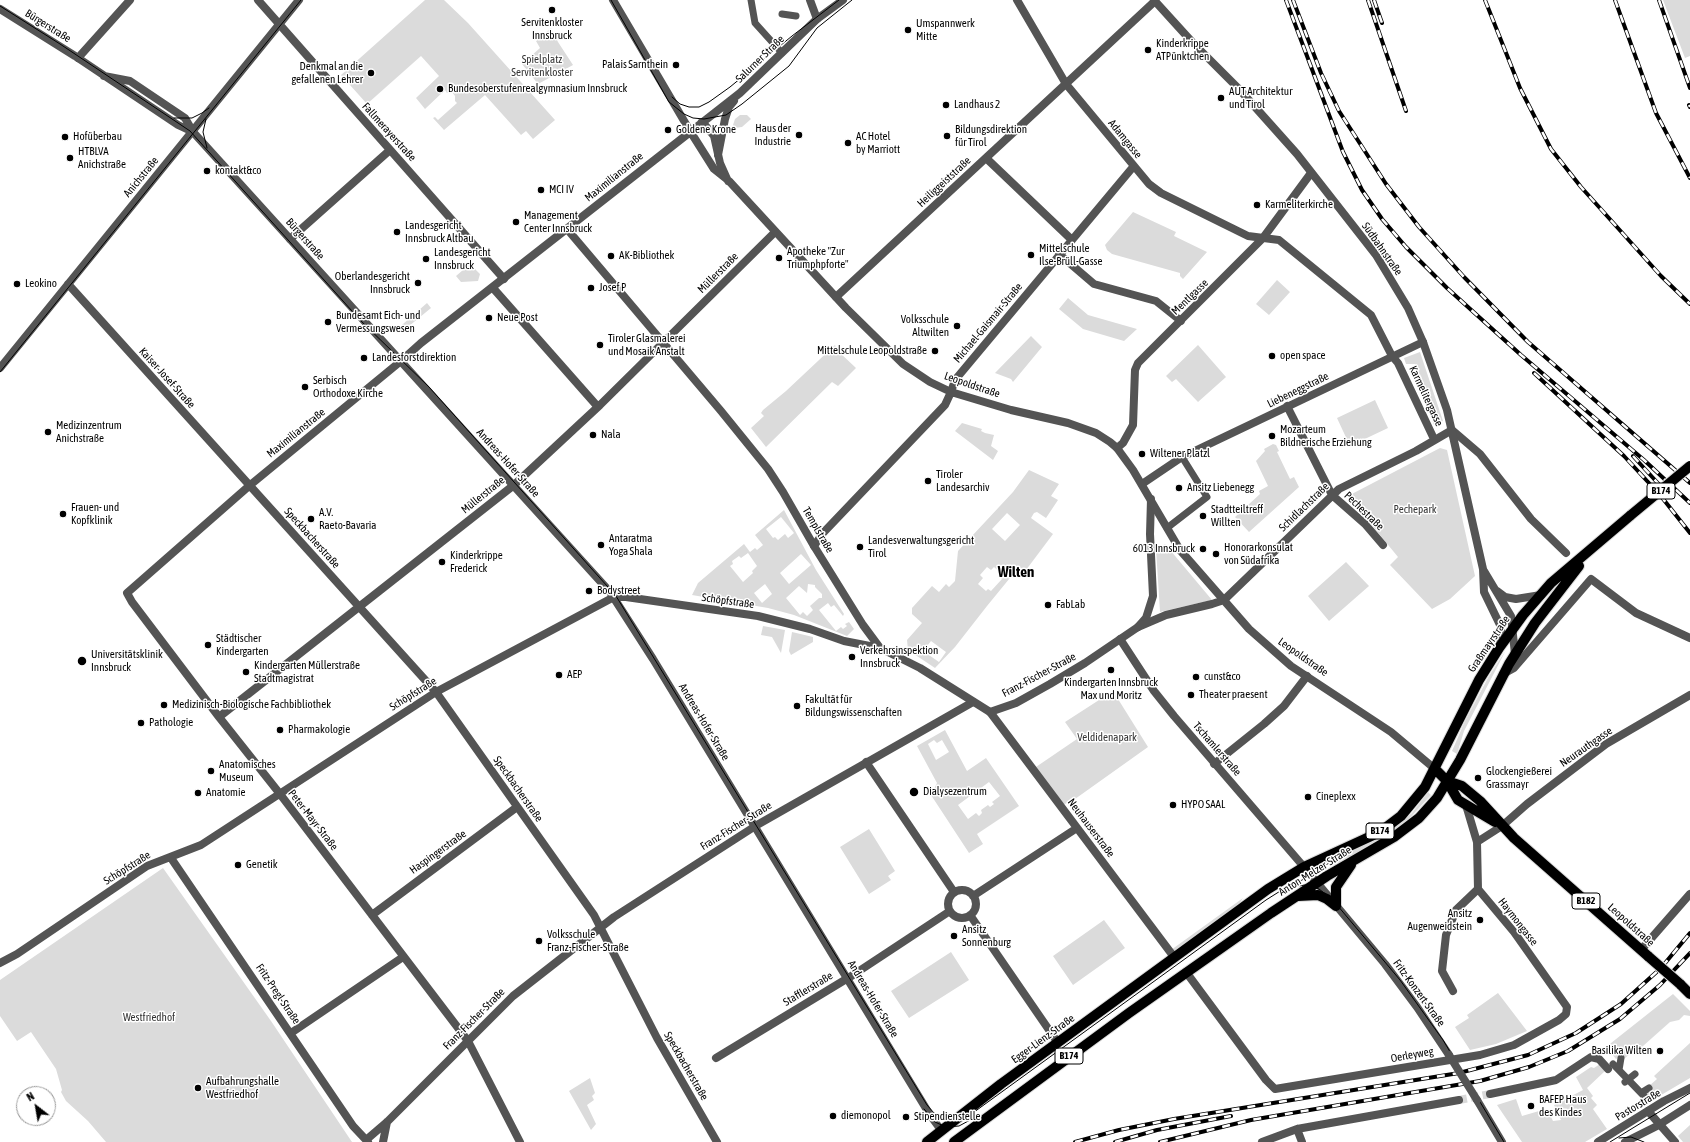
<!DOCTYPE html>
<meta charset="utf-8">
<style>
body{margin:0}
#map{position:relative;width:1690px;height:1142px;overflow:hidden;background:#fff;font-family:"Asap Condensed",sans-serif}
canvas{display:block}
.north{position:absolute;left:16px;top:1086px;width:40px;height:40px;box-sizing:border-box;background:#fff;border:1px solid #999;border-radius:50%;rotate:329deg;font-size:11px;font-weight:700;line-height:16px;text-align:center;color:#000}
.north::after{content:'';display:block;margin:auto;width:14px;height:18px;background:#000;clip-path:polygon(50% 0,100% 100%,50% 72%,0 100%)}
</style>
<div id="map">
<canvas width="1690" height="1142"></canvas>
<div class="north">N</div>
</div>
<script>
const ctx = document.querySelector('canvas').getContext('2d');
ctx.lineJoin = 'round';
function fill(path, color) { ctx.fillStyle = color; ctx.fill(path, 'evenodd'); }
const shape = rows => new Path2D(rows.map(r => 'M' + r).join(''));
function strokePath(path, color, width, dash) { ctx.strokeStyle = color; ctx.lineWidth = width; ctx.lineCap = dash ? 'butt' : 'round'; ctx.setLineDash(dash || []); ctx.stroke(path); }
function write(font, color, halo, rows, align = 'center') {
  ctx.font = font + ' "Asap Condensed",sans-serif'; ctx.lineWidth = 3; ctx.setLineDash([]); ctx.textBaseline = 'middle'; ctx.strokeStyle = halo; ctx.fillStyle = color; for (const [text, x, y, turn = 0] of rows) {
    ctx.save(); ctx.translate(x, y); ctx.rotate((+turn || 0) * Math.PI / 180); ctx.textAlign = isNaN(turn) ? turn : align; if (halo) ctx.strokeText(text, 0, 0); ctx.fillText(text, 0, 0); ctx.restore();
  }
}
const green = shape([
 [425,0,444,0,468,23,555,120,533,139,526,131,521,135,485,95,444,130,433,118,435,117,438,120,457,103,455,101,455,96,452,92,447,93,445,90,425,109,416,98,439,76,421,56,367,104,341,75],
 [1663,0,1690,0,1690,56,1685,58],
 [551,28,558,42,573,65,538,84,522,64,540,48,536,41],
 [740,115,747,115,751,119,742,127,734,128,733,125,735,119],
 [1133,212,1176,232,1174,236,1207,252,1183,279,1180,276,1180,273,1112,254,1107,250,1105,245],
 [470,264,480,274,478,281,461,282,456,276],
 [1277,280,1290,292,1269,315,1256,304],
 [1068,298,1088,315,1137,329,1124,341,1083,329,1059,309],
 [427,303,431,308,403,331,397,333,395,331],
 [1031,336,1042,347,1013,382,1011,379,995,373],
 [835,345,838,351,856,368,838,386,832,382,766,447,751,428,764,416,761,413,763,410,786,391],
 [1198,345,1226,377,1198,402,1176,379,1172,382,1166,376],
 [1420,352,1443,421,1434,425,1429,412,1433,408,1415,364,1406,364,1404,358],
 [1375,400,1388,428,1350,446,1337,418],
 [962,423,982,429,981,431,985,433,994,435,991,446,998,451,993,460,955,431],
 [1273,444,1276,445,1279,451,1277,452,1290,479,1294,477,1299,487,1249,532,1235,517,1260,494,1259,491,1268,486,1256,461,1265,451,1264,449],
 [1440,448,1447,450,1475,576,1450,599,1432,609,1390,565,1398,557,1348,496],
 [1029,470,1059,484,1051,496,1058,500,1046,518,1037,512,1034,513,1031,518,1053,534,1020,578,1014,573,987,606,955,647,935,668,908,650,907,640,922,623,912,614,912,608,932,586,939,592,946,584,949,587,955,581,958,551,1013,492],
 [1007,513,1020,525,1005,541,992,529],
 [987,567,991,570,994,567,1002,574,1000,577,1002,579,991,591,988,589,986,591,978,584,983,578,980,575],
 [931,641,946,652,939,662,923,651],
 [784,510,816,570,844,614,843,616,834,605,831,607,828,603,819,610,836,631,841,627,843,629,847,626,845,624,849,622,854,629,847,636,794,615,768,608,692,595,698,583,744,544,750,552,755,548,757,550,763,545,755,535],
 [781,517,794,533,788,538,785,534,778,540,775,537,773,538,766,529],
 [748,553,757,566,752,571,753,573,743,582,730,566,733,564,732,561,739,556,741,558],
 [801,554,811,565,789,584,780,573],
 [765,584,772,594,762,603,754,593],
 [808,584,815,585,815,587,822,594,822,598,819,598,810,606,813,610,807,616,803,612,800,615,786,598,799,586,807,593],
 [1165,544,1212,600,1160,612,1156,549],
 [1346,562,1369,586,1329,621,1308,596],
 [763,626,785,630,781,653,772,637,761,635],
 [792,632,813,637,813,642,791,655,789,651],
 [1506,650,1464,731,1457,754,1452,751,1465,721,1489,676],
 [1113,691,1148,747,1075,799,1061,806,1033,769,1077,739,1065,722],
 [945,730,967,771,986,758,1019,806,977,834,983,844,969,853,931,795,937,783,917,746],
 [934,740,937,743,942,740,949,752,936,760,928,744],
 [989,782,1000,796,992,802,994,804,990,807,988,805,981,810,982,813,979,816,976,813,968,819,958,805],
 [1428,792,1431,795,1408,820,1391,832,1339,863,1335,858,1373,841,1397,826,1412,813],
 [869,829,895,871,888,876,891,880,869,894,840,847],
 [163,868,271,1021,352,1142,106,1142,88,1121,66,1101,61,1092,62,1090,56,1069,31,1032,17,1041,0,1016,0,980],
 [1243,898,1239,904,1176,950,1173,952,1171,950],
 [1104,920,1125,948,1073,985,1053,956],
 [951,952,969,980,909,1018,891,991],
 [1498,993,1527,1031,1496,1044,1470,1050,1455,1027,1469,1018,1467,1015],
 [1673,994,1690,1011,1690,1016,1684,1015,1679,1020,1670,1022,1634,1054,1632,1052,1624,1059,1618,1058,1616,1059,1606,1047],
 [1690,1043,1690,1078,1651,1101,1646,1094,1649,1086,1657,1079,1654,1076],
 [1600,1064,1605,1071,1587,1088,1593,1096,1591,1098,1597,1105,1593,1109,1607,1129,1585,1142,1522,1142,1497,1105,1516,1099,1522,1116,1546,1109,1549,1117,1551,1117,1553,1121,1561,1120,1554,1105,1583,1090,1576,1077,1591,1067,1594,1068],
 [590,1078,595,1093,592,1096,594,1100,587,1105,596,1124,591,1130,569,1091],
 [1690,1125,1690,1142,1683,1142,1678,1136]
]);
const minorTunnel = shape([
 [1459,1100,1490,1094]
]);
const pedestrian = shape([
 [751,0,755,23,782,53],
 [782,14,796,16],
 [1167,528,1207,497,1182,457],
 [1613,1064,1644,1096],
 [1619,1070,1621,1058],
 [1625,1082,1635,1074],
 [1641,1093,1649,1088]
]);
const minor = shape([
 [258,0,504,279],
 [613,0,690,131],
 [810,0,817,19],
 [1017,0,1066,84,1149,184,1161,193,1248,236,1279,240,1371,315,1392,356,1398,363,1434,439],
 [78,58,130,0],
 [986,158,1072,240],
 [567,229,721,411,768,469,783,492,814,546],
 [290,239,390,150],
 [1059,254,1094,284,1156,301,1181,321],
 [68,284,436,692,594,915,657,1038,717,1142],
 [493,288,598,407],
 [836,297,1155,1],
 [401,361,249,486,127,593,132,602,219,717,280,794,468,1041,520,1142],
 [0,368,299,0],
 [951,392,955,380,1133,167],
 [1287,406,1332,495,1365,524,1383,545],
 [1117,448,1123,443,1133,425,1135,370,1138,363,1263,238,1311,173],
 [1142,484,1182,457,1423,342],
 [1224,600,1339,489,1416,451,1452,430,1480,454,1531,519,1566,553],
 [1138,627,1146,618,1153,596,1150,534,1151,499],
 [1120,639,1154,691,1174,716,1304,867],
 [1503,674,1514,668,1591,579,1636,613,1690,638],
 [990,712,1174,957],
 [219,717,514,485,600,405,775,232],
 [866,762,954,892],
 [1214,764,1264,724,1284,706,1307,676],
 [1477,842,1502,826,1527,804,1606,744,1690,695],
 [171,858,353,1126,368,1142],
 '948 904a14 14 0 1 1 28 0a14 14 0 1 1-28 0Z',
 [973,896,1077,828],
 [372,915,517,807],
 [970,915,1058,1043],
 [1641,950,1690,894],
 [0,963,17,954,147,866,201,845,436,692,614,597,626,597,758,616,810,629,844,641,880,648],
 [1186,972,1266,1080,1275,1089,1480,1055,1514,1045,1559,1020,1566,1014,1567,1007,1514,932,1478,889,1477,842,1466,805],
 [1453,991,1442,971,1446,935,1456,910,1478,889],
 [291,1033,403,957],
 [716,1058,853,975,950,911],
 [1490,1094,1556,1080,1591,1057,1599,1059,1608,1069],
 [1648,1111,1675,1142],
 [1297,1129,1302,1142],
 [366,1140,387,1122,513,996,614,917,757,825,973,702],
 [383,1142,387,1122],
 [1262,1142,1297,1129,1459,1100]
]);
const tertiary = shape([
 [1154,0,1193,43,1239,89,1297,154,1376,255,1408,308,1423,342,1447,410,1483,569,1484,592,1501,627,1501,639,1499,647],
 [0,9,75,56,178,125,193,132],
 [104,76,130,81,185,118,193,132,610,592,653,659,930,1115,941,1130],
 [701,123,705,125,714,136,720,163,728,181],
 [690,131,714,169,729,181,846,308,903,364,930,382,951,392,1011,410,1068,423,1096,433,1110,442,1117,448,1133,470,1180,550,1249,629,1291,666,1391,732,1435,769],
 [718,155,725,119,729,107,734,101],
 [401,361,421,343,740,93,817,19,843,0],
 [951,392,945,405,823,533,814,546,863,625,880,648,920,668,990,712,1016,703,1050,684,1085,663,1138,627,1166,615,1212,604,1224,600],
 [1484,571,1511,616,1515,654],
 [1497,591,1505,597,1516,599,1541,595],
 [1304,867,1385,964,1417,1007,1449,1055],
 [1477,1100,1502,1142],
 [1598,1142,1664,1101,1690,1088],
 [1625,1142,1657,1126,1690,1105]
]);
const primary = shape([
 [1435,769,1447,781,1458,800,1495,822],
 [1447,781,1462,786,1480,801,1514,838,1649,957],
 [1298,896,1318,895,1327,899,1336,906],
 [1336,906,1336,887,1351,865],
 [1680,984,1690,994],
 [927,1142,1001,1084,1268,889,1304,867,1380,832,1401,816,1425,787,1479,680,1499,648,1523,615,1551,583,1631,515],
 [954,1142,1129,1013,1271,913,1327,876,1394,837,1419,818,1437,798,1460,760,1509,664,1535,623,1579,566]
]);
const tram = shape([
 [611,0,669,102,684,114,693,118,704,119,726,115,742,104,789,66,817,28,852,0],
 [0,6,60,44,190,131,361,321,429,387,616,596,927,1105,934,1113,943,1118,951,1120,963,1118,970,1115,1266,900,1285,888,1305,885,1319,889,1332,899,1400,980,1443,1040,1504,1142],
 [672,97,680,104,689,107,699,107,709,102,730,87,792,36,839,0],
 [174,118,192,118,202,113,209,108],
 [206,119,203,132,207,148],
 [0,372,301,0],
 [924,1109,935,1122,946,1127,959,1126,972,1119],
 [1619,1138,1631,1137,1644,1142],
 [1610,1142,1690,1093]
]);
const rail = shape([
 [1286,0,1343,152,1362,190,1382,219,1406,247,1447,288,1521,355,1644,460,1690,503],
 [1293,0,1321,73,1339,111,1386,184,1419,227,1464,277,1528,342,1690,483],
 [1368,0,1406,111],
 [1374,0,1382,23],
 [1485,0,1520,88,1551,149,1581,187,1661,276,1690,304],
 [1615,0,1656,113,1690,178],
 [1659,0,1690,88],
 [1689,105,1690,107],
 [1534,373,1624,456,1660,495,1690,533],
 [1633,456,1665,491],
 [1075,1142,1119,1130,1174,1119,1459,1073,1528,1055,1576,1033,1621,1004,1661,968,1690,933],
 [1115,1142,1157,1130,1231,1116],
 [1160,1142,1251,1120,1480,1081,1529,1067,1568,1051,1620,1019,1660,985,1690,953]
]);
const tertiaryBridge = shape([
 [1449,1055,1477,1100]
]);
const primaryBridge = shape([
 [1631,515,1690,466],
 [1649,957,1680,984]
]);
const markers = [
 [552,10,4,"#000"],
 [908,30,4,"#000"],
 [1148,50,4,"#000"],
 [676,65,4,"#000"],
 [371,73,4,"#000"],
 [440,89,4,"#000"],
 [1221,98,4,"#000"],
 [946,105,4,"#000"],
 [668,130,4,"#000"],
 [799,135,4,"#000"],
 [947,136,4,"#000"],
 [65,137,4,"#000"],
 [848,143,4,"#000"],
 [70,158,4,"#000"],
 [207,171,4,"#000"],
 [541,190,4,"#000"],
 [1257,205,4,"#000"],
 [516,222,4,"#000"],
 [397,232,4,"#000"],
 [1031,255,4,"#000"],
 [611,256,4,"#000"],
 [779,258,4,"#000"],
 [426,259,4,"#000"],
 [418,283,4,"#000"],
 [17,284,4,"#000"],
 [591,288,4,"#000"],
 [489,318,4,"#000"],
 [328,322,4,"#000"],
 [957,326,4,"#000"],
 [600,345,4,"#000"],
 [935,351,4,"#000"],
 [1272,356,4,"#000"],
 [364,358,4,"#000"],
 [305,387,4,"#000"],
 [48,432,4,"#000"],
 [593,435,4,"#000"],
 [1272,436,4,"#000"],
 [1142,454,4,"#000"],
 [928,481,4,"#000"],
 [1179,488,4,"#000"],
 [63,514,4,"#000"],
 [1203,516,4,"#000"],
 [311,519,4,"#000"],
 [601,545,4,"#000"],
 [860,547,4,"#000"],
 [1203,549,4,"#000"],
 [1216,554,4,"#000"],
 [442,562,4,"#000"],
 [589,591,4,"#000"],
 [1048,605,4,"#000"],
 [208,645,4,"#000"],
 [852,657,4,"#000"],
 [82,661,5,"#000"],
 [1111,670,4,"#000"],
 [246,672,4,"#000"],
 [559,675,4,"#000"],
 [1196,677,4,"#000"],
 [1191,695,4,"#000"],
 [164,705,4,"#000"],
 [797,706,4,"#000"],
 [141,723,4,"#000"],
 [280,730,4,"#000"],
 [211,771,4,"#000"],
 [1478,778,4,"#000"],
 [914,792,5,"#000"],
 [198,793,4,"#000"],
 [1308,797,4,"#000"],
 [1173,805,4,"#000"],
 [238,865,4,"#000"],
 [1480,920,4,"#000"],
 [954,936,4,"#000"],
 [539,941,4,"#000"],
 [1660,1051,4,"#000"],
 [198,1088,4,"#000"],
 [1531,1106,4,"#000"],
 [833,1116,4,"#000"],
 [906,1117,4,"#000"]
];
const shields = [
 [1661,491,28],
 [1380,831,28],
 [1586,901,28],
 [1069,1056,28]
];
const shieldNames = [
 ["B174",1661,491],
 ["B174",1380,831],
 ["B182",1586,901],
 ["B174",1069,1056]
];
const poiNames = [
 ["Servitenkloster",552,23,"center"],
 ["Innsbruck",552,36,"center"],
 ["Umspannwerk",916,24],
 ["Mitte",916,37],
 ["Kinderkrippe",1156,44],
 ["ATPünktchen",1156,57],
 ["Palais Sarnthein",668,65,"right"],
 ["Denkmal an die",363,67,"right"],
 ["gefallenen Lehrer",363,80,"right"],
 ["Bundesoberstufenrealgymnasium Innsbruck",448,89],
 ["AUT Architektur",1229,92],
 ["und Tirol",1229,105],
 ["Landhaus 2",954,105],
 ["Haus der",791,129,"right"],
 ["Industrie",791,142,"right"],
 ["Goldene Krone",676,130],
 ["Bildungsdirektion",955,130],
 ["für Tirol",955,143],
 ["Hofüberbau",73,137],
 ["AC Hotel",856,137],
 ["by Marriott",856,150],
 ["HTBLVA",78,152],
 ["Anichstraße",78,165],
 ["kontakt&co",215,171],
 ["MCI IV",549,190],
 ["Karmeliterkirche",1265,205],
 ["Management",524,216],
 ["Center Innsbruck",524,229],
 ["Landesgericht",405,226],
 ["Innsbruck Altbau",405,239],
 ["Mittelschule",1039,249],
 ["Ilse-Brüll-Gasse",1039,262],
 ["Apotheke \"Zur",787,252],
 ["Triumphpforte\"",787,265],
 ["Landesgericht",434,253],
 ["Innsbruck",434,266],
 ["AK-Bibliothek",619,256],
 ["Oberlandesgericht",410,277,"right"],
 ["Innsbruck",410,290,"right"],
 ["Leokino",25,284],
 ["Josef P",599,288],
 ["Bundesamt Eich- und",336,316],
 ["Vermessungswesen",336,329],
 ["Neue Post",497,318],
 ["Volksschule",949,320,"right"],
 ["Altwilten",949,333,"right"],
 ["Tiroler Glasmalerei",608,339],
 ["und Mosaik Anstalt",608,352],
 ["Mittelschule Leopoldstraße",927,351,"right"],
 ["open space",1280,356],
 ["Landesforstdirektion",372,358],
 ["Serbisch",313,381],
 ["Orthodoxe Kirche",313,394],
 ["Medizinzentrum",56,426],
 ["Anichstraße",56,439],
 ["Mozarteum",1280,430],
 ["Bildnerische Erziehung",1280,443],
 ["Nala",601,435],
 ["Wiltener Platzl",1150,454],
 ["Tiroler",936,475],
 ["Landesarchiv",936,488],
 ["Ansitz Liebenegg",1187,488],
 ["Frauen- und",71,508],
 ["Kopfklinik",71,521],
 ["Stadtteiltreff",1211,510],
 ["Willten",1211,523],
 ["A.V.",319,513],
 ["Raeto-Bavaria",319,526],
 ["Antaratma",609,539],
 ["Yoga Shala",609,552],
 ["Landesverwaltungsgericht",868,541],
 ["Tirol",868,554],
 ["Honorarkonsulat",1224,548],
 ["von Südafrika",1224,561],
 ["6013 Innsbruck",1195,549,"right"],
 ["Kinderkrippe",450,556],
 ["Frederick",450,569],
 ["Bodystreet",597,591],
 ["FabLab",1056,605],
 ["Städtischer",216,639],
 ["Kindergarten",216,652],
 ["Verkehrsinspektion",860,651],
 ["Innsbruck",860,664],
 ["Universitätsklinik",91,655],
 ["Innsbruck",91,668],
 ["Kindergarten Müllerstraße",254,666],
 ["Stadtmagistrat",254,679],
 ["AEP",567,675],
 ["cunst&co",1204,677],
 ["Kindergarten Innsbruck",1111,683,"center"],
 ["Max und Moritz",1111,696,"center"],
 ["Theater praesent",1199,695],
 ["Fakultät für",805,700],
 ["Bildungswissenschaften",805,713],
 ["Medizinisch-Biologische Fachbibliothek",172,705],
 ["Pathologie",149,723],
 ["Pharmakologie",288,730],
 ["Anatomisches",219,765],
 ["Museum",219,778],
 ["Glockengießerei",1486,772],
 ["Grassmayr",1486,785],
 ["Dialysezentrum",923,792],
 ["Anatomie",206,793],
 ["Cineplexx",1316,797],
 ["HYPO SAAL",1181,805],
 ["Genetik",246,865],
 ["Ansitz",1472,914,"right"],
 ["Augenweidstein",1472,927,"right"],
 ["Ansitz",962,930],
 ["Sonnenburg",962,943],
 ["Volksschule",547,935],
 ["Franz-Fischer-Straße",547,948],
 ["Basilika Wilten",1652,1051,"right"],
 ["Aufbahrungshalle",206,1082],
 ["Westfriedhof",206,1095],
 ["BAFEP Haus",1539,1100],
 ["des Kindes",1539,1113],
 ["diemonopol",841,1116],
 ["Stipendienstelle",914,1117]
];
const streetNames = [
 ["Bürgerstraße",48,26,32],
 ["Salurner Straße",760,59,-44],
 ["Fallmerayerstraße",389,132,48],
 ["Adamgasse",1125,139,51],
 ["Anichstraße",141,177,-51],
 ["Maximilianstraße",614,177,-39],
 ["Heiliggeiststraße",944,182,-43],
 ["Bürgerstraße",305,239,48],
 ["Südbahnstraße",1382,249,55],
 ["Müllerstraße",718,273,-45],
 ["Mentlgasse",1190,297,-44],
 ["Michael-Gaismair-Straße",988,323,-50],
 ["Kaiser-Josef-Straße",167,378,48],
 ["Leopoldstraße",972,385,19],
 ["Liebeneggstraße",1298,390,-26],
 ["Karmelitergasse",1426,396,65],
 ["Maximilianstraße",296,433,-39],
 ["Andreas-Hofer-Straße",508,463,48],
 ["Müllerstraße",483,495,-39],
 ["Schidlachstraße",1304,507,-44],
 ["Pechestraße",1364,511,44],
 ["Templstraße",818,530,60],
 ["Speckbacherstraße",312,538,48],
 ["Schöpfstraße",728,601,8],
 ["Graßmayrstraße",1489,644,-56],
 ["Leopoldstraße",1303,657,35],
 ["Franz-Fischer-Straße",1039,675,-28],
 ["Schöpfstraße",413,694,-32],
 ["Andreas-Hofer-Straße",704,722,59],
 ["Neurauthgasse",1586,747,-35],
 ["Tschamlerstraße",1217,749,49],
 ["Speckbacherstraße",518,789,55],
 ["Peter-Mayr-Straße",313,820,52],
 ["Franz-Fischer-Straße",736,826,-32],
 ["Neuhauserstraße",1091,828,53],
 ["Haspingerstraße",438,852,-36],
 ["Schöpfstraße",127,868,-32],
 ["Anton-Melzer-Straße",1315,871,-32],
 ["Haymongasse",1518,922,52],
 ["Leopoldstraße",1631,925,42],
 ["Stafflerstraße",808,989,-31],
 ["Fritz-Konzert-Straße",1419,993,54],
 ["Fritz-Pregl-Straße",278,994,56],
 ["Andreas-Hofer-Straße",873,999,59],
 ["Franz-Fischer-Straße",474,1019,-45],
 ["Egger-Lienz-Straße",1043,1039,-36],
 ["Oerleyweg",1412,1055,-10],
 ["Speckbacherstraße",686,1066,60],
 ["Pastorstraße",1638,1105,-31]
];
const parkNames = [
 ["Spielplatz",542,60],
 ["Servitenkloster",542,73],
 ["Pechepark",1415,510],
 ["Veldidenapark",1107,738],
 ["Westfriedhof",149,1018]
];
const districtNames = [
 ["Wilten",1016,572]
];
fill(green, '#dbdbdb');
strokePath(minorTunnel, '#d9d9d9', 8, [8, 4]);
strokePath(primary, '#dbdbdb', 12);
strokePath(pedestrian, '#545454', 7);
strokePath(minor, '#545454', 8);
strokePath(tertiary, '#545454', 8);
strokePath(primary, '#000', 10);
strokePath(tram, '#000', 1);
strokePath(rail, '#000', 4);
strokePath(rail, '#fff', 2.5, [8]);
strokePath(primaryBridge, '#dbdbdb', 12, []);
strokePath(tertiaryBridge, '#545454', 8);
strokePath(primaryBridge, '#000', 10);
for (const [x, y, r, color] of markers) { const dot = new Path2D(); dot.arc(x, y, r, 0, 2 * Math.PI); ctx.fillStyle = color; ctx.fill(dot); strokePath(dot, '#fff', 1.5); }
for (const [x, y, w] of shields) { const box = new Path2D(); box.roundRect(x - w / 2, y - 8, w, 16, 3); ctx.fillStyle = '#fff'; ctx.fill(box); strokePath(box, '#000', 1); }
write('bold 10px', '#000', null, shieldNames);
write('11px', '#000', '#fff', poiNames, 'left');
write('11px', '#000', '#fff', streetNames);
write('11px', '#323232', '#fff', parkNames);
write('bold 15px', '#000', '#fff', districtNames);
</script>
